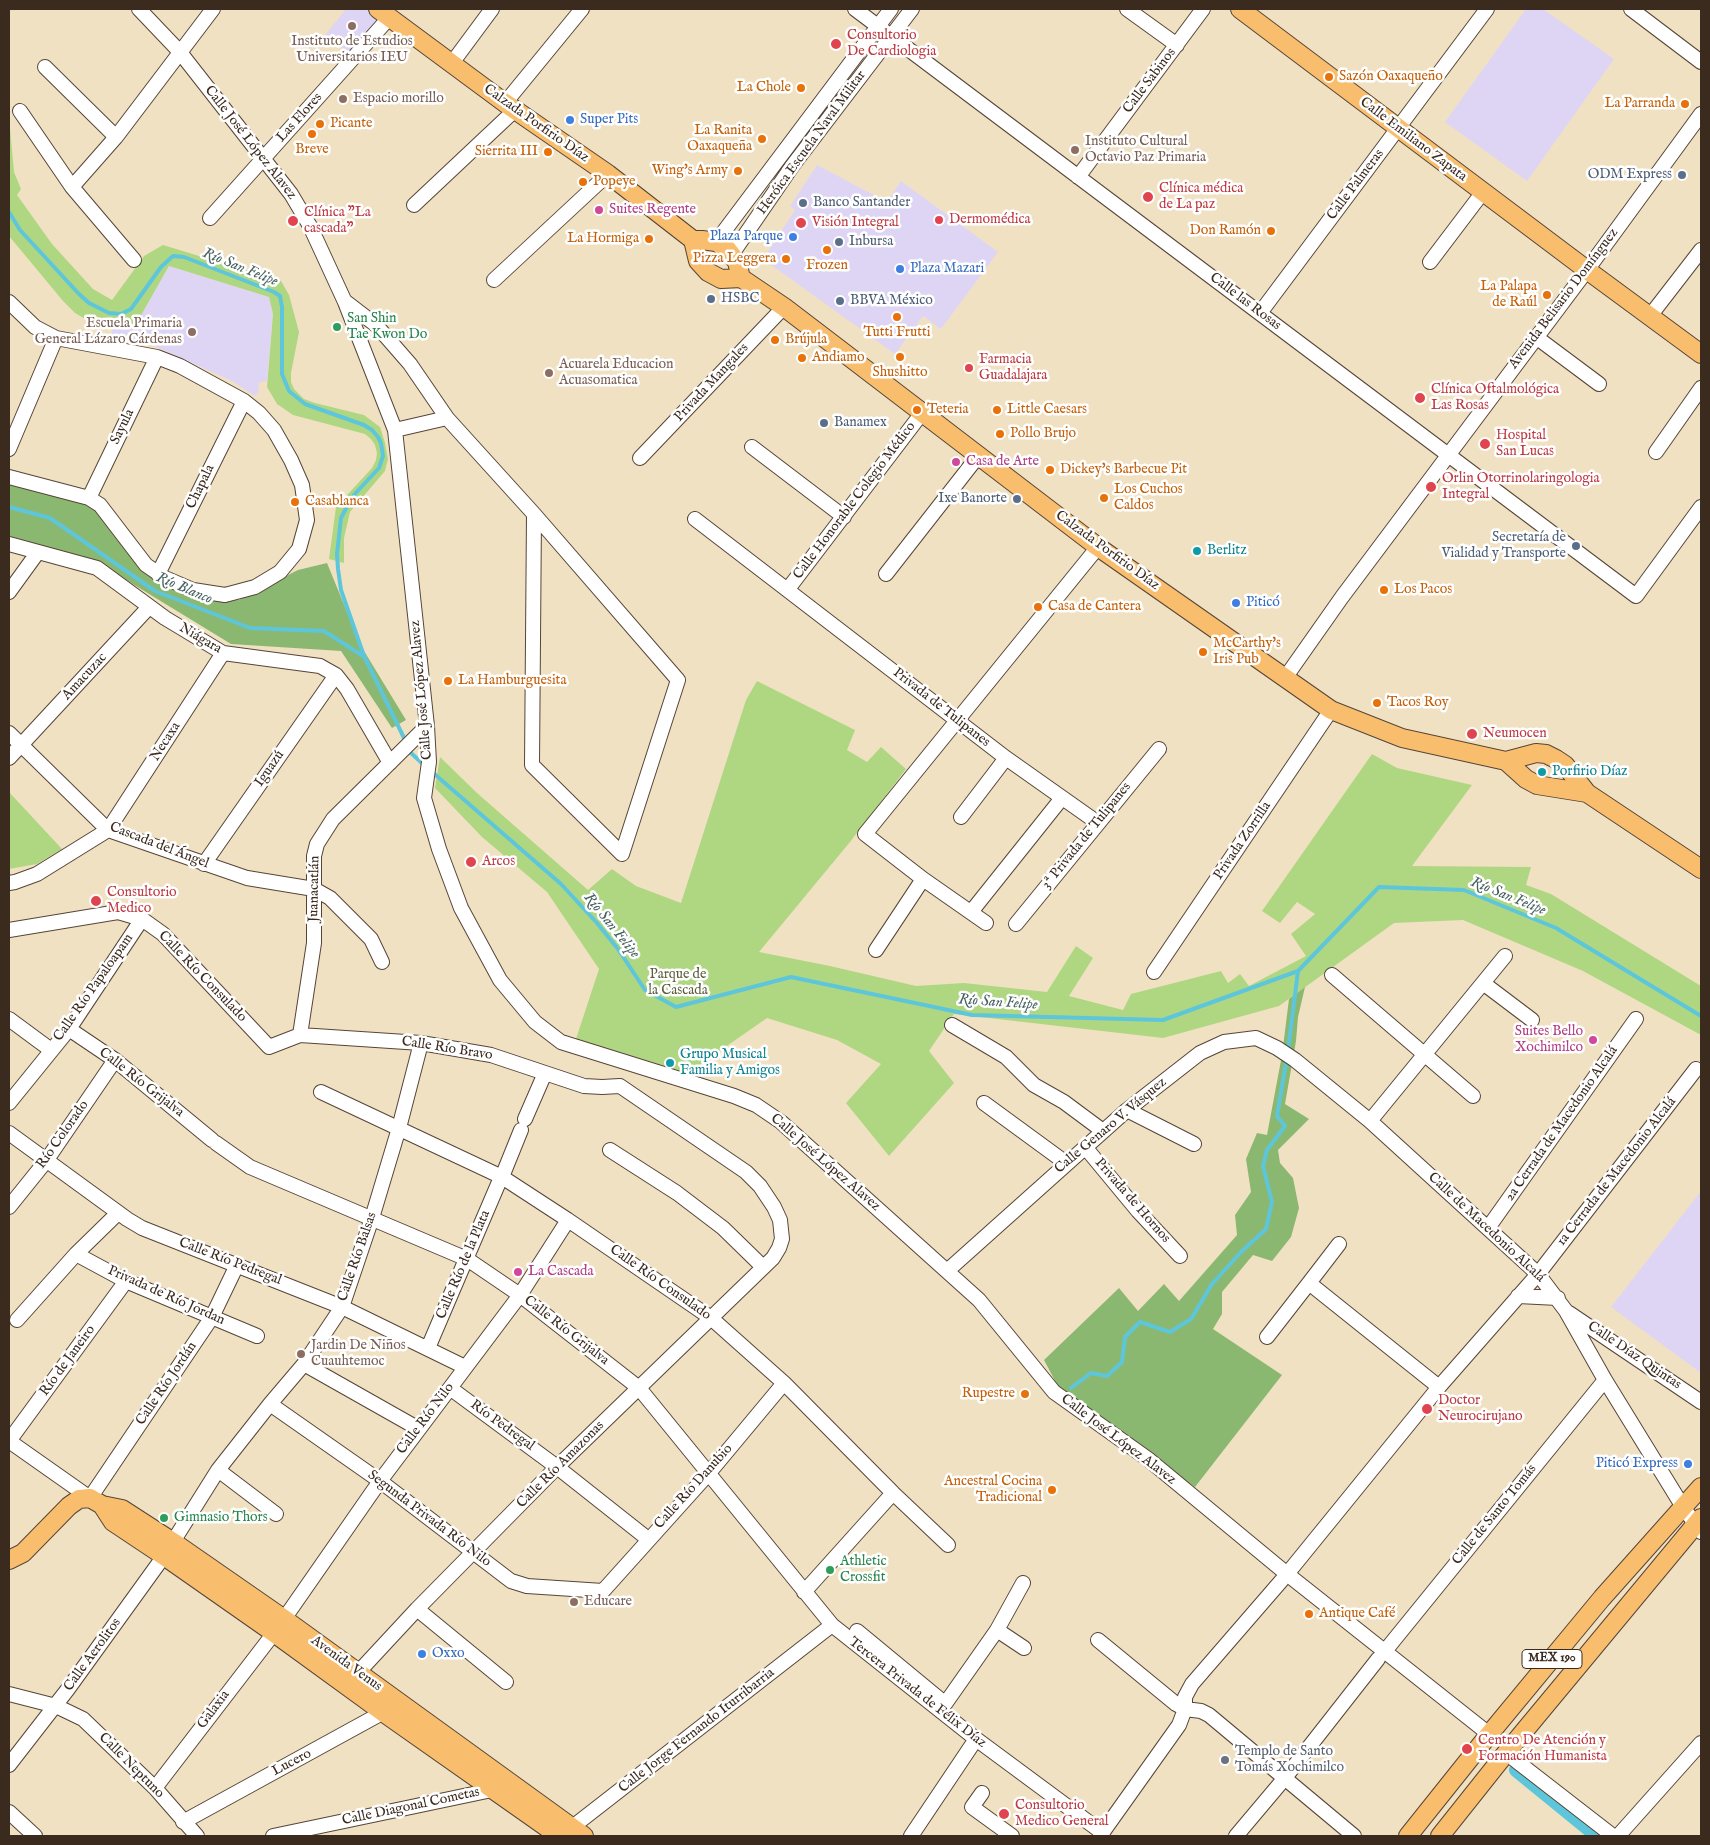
<!DOCTYPE html>
<meta charset="utf-8">
<style>
body{margin:0}
#map{position:relative;width:1710px;height:1845px;overflow:hidden;background:#f1e1c3;font-family:"IM FELL English",serif}
canvas{display:block}
.frame{position:absolute;inset:0;border:10px solid #3b2a1e;pointer-events:none}
</style>
<div id="map">
<canvas width="1710" height="1845"></canvas>
<div class="frame"></div>
</div>
<script>
const ctx = document.querySelector('canvas').getContext('2d');
ctx.lineJoin = 'round';
function fill(path, color) { ctx.fillStyle = color; ctx.fill(path, 'evenodd'); }
const shape = rows => new Path2D(rows.map(r => 'M' + r).join(''));
function strokePath(path, color, width, dash) { ctx.strokeStyle = color; ctx.lineWidth = width; ctx.lineCap = dash ? 'butt' : 'round'; ctx.setLineDash(dash || []); ctx.stroke(path); }
function write(font, color, halo, rows, align = 'center') {
  ctx.font = font + ' "IM FELL English",serif'; ctx.lineWidth = 5; ctx.setLineDash([]); ctx.textBaseline = 'middle'; ctx.strokeStyle = halo; ctx.fillStyle = color; for (const [text, x, y, turn = 0] of rows) {
    ctx.save(); ctx.translate(x, y); ctx.rotate((+turn || 0) * Math.PI / 180); ctx.textAlign = isNaN(turn) ? turn : align; if (halo) ctx.strokeText(text, 0, 0); ctx.fillText(text, 0, 0); ctx.restore();
  }
}
const built = shape([
 [346,9,369,9,379,17,350,54,325,35],
 [1526,9,1543,9,1614,59,1527,181,1445,122],
 [817,165,887,202,901,181,998,252,941,329,923,316,895,354,763,259,795,210,790,206],
 [169,266,269,297,273,314,267,381,258,383,259,391,255,396,232,381,152,345,112,337,112,328,135,326],
 [1701,1191,1701,1373,1611,1307]
]);
const green = shape([
 [9,117,14,172,21,189,17,195,52,244,93,289,112,300,144,256,163,245,281,281,289,295,299,332,291,373,291,382,294,389,304,399,315,403,364,415,380,427,385,443,388,459,385,471,350,512,344,538,344,563,329,559,336,507,372,468,376,460,377,453,375,445,371,439,365,434,293,415,277,404,267,387,273,314,269,297,169,266,135,326,112,328,87,320,75,313,63,301,9,236],
 [757,681,855,730,847,750,867,762,881,747,906,769,850,842,759,952,830,966,916,986,964,983,1047,992,1076,946,1093,958,1069,996,1123,1010,1131,994,1221,971,1228,983,1240,974,1249,986,1306,956,1291,934,1315,914,1297,902,1280,923,1262,911,1372,754,1397,768,1472,785,1412,866,1531,867,1526,885,1551,894,1701,986,1701,1035,1583,971,1463,920,1394,923,1279,1006,1163,1038,954,1014,929,1051,954,1083,889,1156,846,1103,881,1064,837,1040,767,1018,688,1073,576,1039,599,969,547,892,482,837,435,788,440,757,477,793,588,890,612,869,636,886,681,903,746,700],
 [9,792,62,849,37,864,9,869]
]);
const forest = shape([
 [9,483,98,505,145,572,171,588,202,601,239,600,298,570,327,563,361,646,406,720,392,728,341,651,231,644,100,564,58,550,9,536],
 [1305,987,1298,1017,1296,1041,1285,1104,1309,1119,1278,1150,1280,1163,1293,1178,1299,1208,1291,1237,1272,1261,1253,1255,1222,1292,1222,1314,1213,1329,1282,1375,1195,1487,1138,1446,1063,1396,1044,1360,1119,1288,1138,1311,1164,1284,1179,1301,1237,1235,1235,1215,1251,1192,1246,1159,1257,1133,1267,1135,1282,1055,1289,999]
]);
const stream = shape([
 [9,212,20,230,79,294,89,303,109,313,121,314,131,309,161,267,173,256,184,257,274,292,280,296,282,307,282,374,289,391,305,404,364,425,372,430,378,437,381,443,383,456,379,468,352,497,341,518,337,554,338,569,341,590,364,656,406,742],
 [9,507,50,518,155,591,250,628,324,631,363,656],
 [409,748,411,753,424,765],
 [431,771,561,884,597,923,618,949,645,990,676,1007,791,977,972,1015,1163,1020,1298,971,1379,887,1464,890,1556,928,1701,1016],
 [1288,1050,1298,971],
 [1071,1388,1091,1373,1107,1376,1122,1362,1125,1337,1140,1322,1170,1332,1191,1319,1212,1284,1241,1252,1266,1229,1272,1202,1263,1166,1267,1150,1285,1126,1277,1116,1287,1057]
]);
const canal = shape([
 [1516,1770,1597,1836]
]);
const minor = shape([
 [139,9,179,51,291,194,310,226,345,302,395,430,427,726,429,762,424,798,439,849,461,908,500,980,535,1022,561,1042,734,1096,756,1105,781,1122,979,1300,1054,1392,1148,1459,1287,1574,1489,1734],
 [855,9,1636,596,1701,507],
 [1127,9,1177,45],
 [1631,9,1701,62],
 [452,63,492,9],
 [45,67,116,137],
 [505,103,582,9],
 [20,111,72,187,134,260],
 [1078,177,1203,9],
 [72,187,116,137,213,9],
 [414,205,515,110],
 [210,218,389,18],
 [716,242,891,9],
 [732,254,793,165,912,9],
 [1430,262,1483,192],
 [494,280,608,174],
 [9,302,35,327,56,338,157,357,180,366,244,401,259,413,274,430,291,460,302,485,307,520,299,549,280,572,255,587,225,595,193,590,165,578,146,565,100,505,89,498,9,477],
 [346,302,376,325,410,364,447,418,534,514,678,680,622,854,532,765,534,514],
 [1260,313,1487,9],
 [1650,316,1701,250],
 [1536,337,1599,384],
 [395,430,447,418],
 [752,447,844,517],
 [9,449,56,338],
 [1656,452,1701,388],
 [640,458,784,307],
 [89,498,157,357],
 [695,519,1006,758,1098,823],
 [9,544,97,568,165,618,223,653,320,666,336,675,347,689,390,763],
 [158,574,244,401],
 [886,574,979,455],
 [788,589,922,413],
 [9,592,38,552],
 [1285,678,1342,597,1587,270,1701,114],
 [9,733,108,830,247,878,314,889,330,898,371,939,382,962],
 [9,758,149,607],
 [961,817,1006,758],
 [204,864,336,675],
 [9,883,15,882,37,874,108,830,223,653],
 [971,912,1062,798],
 [986,923,923,879,865,834,1098,547],
 [1016,924,1159,749],
 [9,930,118,912,142,919,163,934,269,1047,300,1035,421,1043,491,1055,584,1086,602,1087,620,1086,746,1172,760,1186,774,1207,780,1220,782,1239,779,1248,773,1258,557,1467,417,1609,352,1679],
 [876,950,923,879],
 [1154,972,1331,710],
 [1332,975,1473,1096],
 [1483,983,1532,1020],
 [9,1019,51,1050],
 [952,1025,1006,1057,1034,1085,1064,1102,1103,1131],
 [69,1029,115,1060,212,1140],
 [300,1035,314,943,314,856,317,844,333,819,427,726],
 [321,1092,502,1177,568,1220,711,1318,784,1383,893,1493,948,1545],
 [9,1103,69,1029,142,919],
 [984,1103,1066,1163],
 [1127,1110,1194,1144],
 [525,1119,545,1073],
 [1370,1121,1505,956],
 [9,1133,127,1219,142,1228,342,1307,465,1367],
 [216,1143,250,1167,467,1259,520,1295,639,1388,832,1625,976,1739,1103,1833],
 [1085,1147,1138,1211,1180,1256],
 [610,1150,677,1193,723,1228,763,1267],
 [502,1177,521,1130],
 [9,1207,46,1161,115,1060],
 [1488,1228,1636,1019],
 [76,1254,126,1281,257,1336],
 [947,1271,1127,1110,1200,1053,1224,1042,1256,1038,1277,1048,1295,1060,1370,1121,1538,1274,1566,1311,1605,1380,1683,1507,1701,1532],
 [1309,1283,1339,1244],
 [1518,1296,1558,1298],
 [1569,1313,1701,1402],
 [17,1320,76,1254,118,1213],
 [1267,1337,1309,1283,1439,1387],
 [428,1348,499,1182],
 [304,1364,419,1429],
 [450,1388,557,1467,648,1539],
 [270,1404,380,1481,511,1581,527,1586,603,1591,709,1473,784,1383],
 [9,1441,90,1498,212,1317,237,1265],
 [9,1441,126,1281],
 [218,1470,276,1514],
 [1287,1574,1439,1387,1538,1274,1696,1069],
 [804,1592,893,1493],
 [417,1609,506,1682],
 [284,1619,380,1481,520,1295,568,1220],
 [997,1630,1023,1583],
 [857,1631,943,1702],
 [1098,1640,1176,1704,1185,1709,1201,1711,1209,1715,1354,1836],
 [1385,1651,1605,1380],
 [9,1694,56,1706,83,1719,155,1788,197,1836],
 [945,1704,997,1630,1024,1648],
 [1506,1753,1613,1836],
 [9,1765,68,1689,164,1556,218,1470,270,1404,304,1364,342,1307,372,1218,399,1128,421,1043],
 [155,1788,274,1633],
 [982,1793,972,1807,1012,1836],
 [9,1812,35,1836],
 [183,1822,391,1708],
 [566,1832,832,1625],
 [273,1836,492,1790],
 [911,1836,976,1739],
 [1100,1836,1179,1725,1185,1709,1185,1697,1192,1684,1282,1580],
 [1236,1836,1284,1779,1378,1659],
 [1618,1836,1701,1743]
]);
const major = shape([
 [378,9,505,103,608,174,693,240],
 [1240,9,1587,270,1701,354],
 [693,240,698,261,708,272,721,279,741,278],
 [693,240,702,240,716,242,727,249,737,262,741,278],
 [741,278,784,307,839,349,1098,547,1331,710,1402,738,1506,761,1536,753,1546,754,1556,759,1565,765,1587,793,1701,869],
 [1506,761,1526,779,1537,785,1587,793],
 [102,1505,113,1522,164,1556,274,1633,384,1713,559,1836],
 [9,1560,23,1553,69,1506,79,1499,90,1498,102,1505,122,1509,173,1542,284,1619,584,1836],
 [1408,1836,1487,1737,1602,1598,1701,1487],
 [1440,1836,1506,1753,1701,1518]
]);
const markers = [
 [352,26,5,"#8d6e63"],
 [836,44,6,"#e0444e"],
 [1329,77,5,"#e8710a"],
 [801,88,5,"#e8710a"],
 [343,99,5,"#8d6e63"],
 [1685,104,5,"#e8710a"],
 [570,120,5,"#3f7fe0"],
 [320,124,5,"#e8710a"],
 [312,134,5,"#e8710a"],
 [762,139,5,"#e8710a"],
 [1075,150,5,"#8d6e63"],
 [548,152,5,"#e8710a"],
 [738,171,5,"#e8710a"],
 [1682,175,5,"#5c6f8a"],
 [583,182,5,"#e8710a"],
 [1148,197,6,"#e0444e"],
 [803,203,5,"#5c6f8a"],
 [599,210,5,"#d1479c"],
 [939,220,5,"#e0444e"],
 [293,221,6,"#e0444e"],
 [801,223,6,"#e0444e"],
 [1271,231,5,"#e8710a"],
 [793,237,5,"#3f7fe0"],
 [649,239,5,"#e8710a"],
 [839,242,5,"#5c6f8a"],
 [827,250,5,"#e8710a"],
 [786,259,5,"#e8710a"],
 [900,269,5,"#3f7fe0"],
 [1547,295,5,"#e8710a"],
 [711,299,5,"#5c6f8a"],
 [840,301,5,"#5c6f8a"],
 [897,317,5,"#e8710a"],
 [337,327,5,"#2e9e5b"],
 [192,332,5,"#8d6e63"],
 [775,340,5,"#e8710a"],
 [900,357,5,"#e8710a"],
 [802,358,5,"#e8710a"],
 [969,368,5,"#e0444e"],
 [549,373,5,"#8d6e63"],
 [1420,398,6,"#e0444e"],
 [917,410,5,"#e8710a"],
 [997,410,5,"#e8710a"],
 [824,423,5,"#5c6f8a"],
 [1000,434,5,"#e8710a"],
 [1485,444,6,"#e0444e"],
 [956,462,5,"#d1479c"],
 [1050,470,5,"#e8710a"],
 [1431,487,6,"#e0444e"],
 [1104,498,5,"#e8710a"],
 [1017,499,5,"#5c6f8a"],
 [295,502,5,"#e8710a"],
 [1576,546,5,"#5c6f8a"],
 [1197,551,5,"#0f9aa8"],
 [1384,590,5,"#e8710a"],
 [1236,603,5,"#3f7fe0"],
 [1038,607,5,"#e8710a"],
 [1203,652,5,"#e8710a"],
 [448,681,5,"#e8710a"],
 [1377,703,5,"#e8710a"],
 [1472,734,6,"#e0444e"],
 [1542,772,5,"#0f9aa8"],
 [471,862,6,"#e0444e"],
 [96,901,6,"#e0444e"],
 [1593,1040,5,"#d1479c"],
 [670,1063,5,"#0f9aa8"],
 [518,1272,5,"#d1479c"],
 [301,1354,5,"#8d6e63"],
 [1025,1394,5,"#e8710a"],
 [1427,1409,6,"#e0444e"],
 [1688,1464,5,"#3f7fe0"],
 [1052,1490,5,"#e8710a"],
 [164,1518,5,"#2e9e5b"],
 [830,1570,5,"#2e9e5b"],
 [574,1602,5,"#8d6e63"],
 [1309,1614,5,"#e8710a"],
 [422,1654,5,"#3f7fe0"],
 [1467,1749,6,"#e0444e"],
 [1225,1760,5,"#6b7280"],
 [1004,1814,6,"#e0444e"]
];
const shields = [
 [1552,1659,60]
];
const shieldNames = [
 ["MEX 190",1552,1659]
];
const healthNames = [
 ["Consultorio",847,36],
 ["De Cardiologia",847,52],
 ["Clínica médica",1159,189],
 ["de La paz",1159,205],
 ["Clínica \"La",304,213],
 ["cascada\"",304,229],
 ["Dermomédica",949,220],
 ["Visión Integral",812,223],
 ["Farmacia",979,360],
 ["Guadalajara",979,376],
 ["Clínica Oftalmológica",1431,390],
 ["Las Rosas",1431,406],
 ["Hospital",1496,436],
 ["San Lucas",1496,452],
 ["Orlin Otorrinolaringologia",1442,479],
 ["Integral",1442,495],
 ["Neumocen",1483,734],
 ["Arcos",482,862],
 ["Consultorio",107,893],
 ["Medico",107,909],
 ["Doctor",1438,1401],
 ["Neurocirujano",1438,1417],
 ["Centro De Atención y",1478,1741],
 ["Formación Humanista",1478,1757],
 ["Consultorio",1015,1806],
 ["Medico General",1015,1822]
];
const educationNames = [
 ["Instituto de Estudios",352,42,"center"],
 ["Universitarios IEU",352,58,"center"],
 ["Espacio morillo",353,99],
 ["Instituto Cultural",1085,142],
 ["Octavio Paz Primaria",1085,158],
 ["Escuela Primaria",182,324,"right"],
 ["General Lázaro Cárdenas",182,340,"right"],
 ["Acuarela Educacion",559,365],
 ["Acuasomatica",559,381],
 ["Jardin De Niños",311,1346],
 ["Cuauhtemoc",311,1362],
 ["Educare",584,1602]
];
const foodNames = [
 ["Sazón Oaxaqueño",1339,77],
 ["La Chole",791,88,"right"],
 ["La Parranda",1675,104,"right"],
 ["Picante",330,124],
 ["La Ranita",752,131,"right"],
 ["Oaxaqueña",752,147,"right"],
 ["Breve",312,150,"center"],
 ["Sierrita III",538,152,"right"],
 ["Wing's Army",728,171,"right"],
 ["Popeye",593,182],
 ["Don Ramón",1261,231,"right"],
 ["La Hormiga",639,239,"right"],
 ["Pizza Leggera",776,259,"right"],
 ["Frozen",827,266,"center"],
 ["La Palapa",1537,287,"right"],
 ["de Raúl",1537,303,"right"],
 ["Tutti Frutti",897,333,"center"],
 ["Brújula",785,340],
 ["Andiamo",812,358],
 ["Shushitto",900,373,"center"],
 ["Teteria",927,410],
 ["Little Caesars",1007,410],
 ["Pollo Brujo",1010,434],
 ["Dickey's Barbecue Pit",1060,470],
 ["Los Cuchos",1114,490],
 ["Caldos",1114,506],
 ["Casablanca",305,502],
 ["Los Pacos",1394,590],
 ["Casa de Cantera",1048,607],
 ["McCarthy's",1213,644],
 ["Iris Pub",1213,660],
 ["La Hamburguesita",458,681],
 ["Tacos Roy",1387,703],
 ["Rupestre",1015,1394,"right"],
 ["Ancestral Cocina",1042,1482,"right"],
 ["Tradicional",1042,1498,"right"],
 ["Antique Café",1319,1614]
];
const streetNames = [
 ["Calle Sabinos",1150,81,-53],
 ["Las Flores",300,118,-48],
 ["Calzada Porfirio Díaz",536,124,35],
 ["Calle Emiliano Zapata",1413,140,37],
 ["Calle José López Alavez",250,143,52],
 ["Heróica Escuela Naval Militar",812,143,-54],
 ["Calle Palmeras",1356,185,-53],
 ["Avenida Belisario Domínguez",1564,299,-53],
 ["Calle las Rosas",1245,302,37],
 ["Privada Mangales",712,383,-47],
 ["Sayula",123,427,-64],
 ["Chapala",201,487,-64],
 ["Calle Honorable Colegio Médico",855,501,-53],
 ["Calzada Porfirio Díaz",1107,551,36],
 ["Niágara",200,639,30],
 ["Amacuzac",85,677,-47],
 ["Calle José López Alavez",422,690,-95],
 ["Privada de Tulipanes",941,708,38],
 ["Necaxa",166,742,-57],
 ["Iguazú",270,769,-55],
 ["3ª Privada de Tulipanes",1087,836,-51],
 ["Privada Zorrilla",1243,841,-56],
 ["Cascada del Ángel",159,846,21],
 ["Juanacatlán",315,889,-89],
 ["Calle Río Consulado",202,977,46],
 ["Calle Río Papaloapam",94,988,-55],
 ["Calle Río Bravo",447,1049,9],
 ["Calle Río Grijalva",141,1083,38],
 ["2a Cerrada de Macedonio Alcalá",1562,1124,-55],
 ["Calle Genaro V. Vásquez",1111,1126,-40],
 ["Río Colorado",63,1135,-55],
 ["Calle José López Alavez",825,1163,41],
 ["1a Cerrada de Macedonio Alcalá",1617,1172,-52],
 ["Privada de Hornos",1132,1201,49],
 ["Calle de Macedonio Alcalá",1486,1228,43],
 ["Calle Río Balsas",358,1257,-71],
 ["Calle Río Pedregal",230,1262,21],
 ["Calle Río de la Plata",464,1265,-67],
 ["Calle Río Consulado",660,1283,35],
 ["Privada de Río Jordan",166,1296,24],
 ["Calle Río Grijalva",566,1331,38],
 ["Calle Díaz Quintas",1634,1356,34],
 ["Río de Janeiro",68,1361,-54],
 ["Calle Río Jordán",167,1384,-56],
 ["Calle Río Nilo",426,1419,-53],
 ["Río Pedregal",502,1426,36],
 ["Calle José López Alavez",1118,1440,37],
 ["Calle Río Amazonas",561,1465,-45],
 ["Calle Río Danubio",694,1487,-48],
 ["Calle de Santo Tomás",1495,1515,-51],
 ["Segunda Privada Río Nilo",429,1519,37],
 ["Calle Aerolitos",93,1655,-54],
 ["Avenida Venus",346,1664,36],
 ["Tercera Privada de Félix Díaz",917,1693,38],
 ["Galaxia",214,1710,-53],
 ["Calle Jorge Fernando Iturribarria",697,1731,-38],
 ["Lucero",292,1763,-28],
 ["Calle Neptuno",131,1766,45],
 ["Calle Diagonal Cometas",411,1807,-12]
];
const shopNames = [
 ["Super Pits",580,120],
 ["Plaza Parque",783,237,"right"],
 ["Plaza Mazari",910,269],
 ["Piticó",1246,603],
 ["Piticó Express",1678,1464,"right"],
 ["Oxxo",432,1654]
];
const serviceNames = [
 ["ODM Express",1672,175,"right"],
 ["Banco Santander",813,203],
 ["Inbursa",849,242],
 ["HSBC",721,299],
 ["BBVA México",850,301],
 ["Banamex",834,423],
 ["Ixe Banorte",1007,499,"right"],
 ["Secretaría de",1566,538,"right"],
 ["Vialidad y Transporte",1566,554,"right"]
];
const hotelNames = [
 ["Suites Regente",609,210],
 ["Casa de Arte",966,462],
 ["Suites Bello",1583,1032,"right"],
 ["Xochimilco",1583,1048,"right"],
 ["La Cascada",528,1272]
];
const leisureNames = [
 ["San Shin",347,319],
 ["Tae Kwon Do",347,335],
 ["Gimnasio Thors",174,1518],
 ["Athletic",840,1562],
 ["Crossfit",840,1578]
];
const cultureNames = [
 ["Berlitz",1207,551],
 ["Porfirio Díaz",1552,772],
 ["Grupo Musical",680,1055],
 ["Familia y Amigos",680,1071]
];
const parkNames = [
 ["Parque de",678,975],
 ["la Cascada",678,991]
];
const worshipNames = [
 ["Templo de Santo",1235,1752],
 ["Tomás Xochimilco",1235,1768]
];
const waterNames = [
 ["Río San Felipe",240,268,22],
 ["Río Blanco",184,589,23],
 ["Río San Felipe",1508,897,22],
 ["Río San Felipe",611,926,51],
 ["Río San Felipe",998,1003,4]
];
fill(built, '#ded5f5');
fill(green, '#afd782');
fill(forest, '#8bb870');
strokePath(stream, '#5ec6da', 4);
strokePath(canal, '#5ec6da', 14);
strokePath(minor, '#564537', 16);
strokePath(major, '#564537', 20);
strokePath(minor, '#fff', 14);
strokePath(major, '#f9be6d', 18);
for (const [x, y, r, color] of markers) { const dot = new Path2D(); dot.arc(x, y, r, 0, 2 * Math.PI); ctx.fillStyle = color; ctx.fill(dot); strokePath(dot, '#fff', 2); }
for (const [x, y, w] of shields) { const box = new Path2D(); box.roundRect(x - w / 2, y - 9.5, w, 19, 4); ctx.fillStyle = '#fff'; ctx.fill(box); strokePath(box, '#3b2a1e', 1); }
write('bold 12px', '#3b2a1e', null, shieldNames);
write('14px', '#be3a42', '#fff', healthNames, 'left');
write('14px', '#785e54', '#fff', educationNames, 'left');
write('14px', '#c56008', '#fff', foodNames, 'left');
write('14px', '#3b2a1e', '#fff', streetNames);
write('14px', '#366cbe', '#fff', shopNames, 'left');
write('14px', '#4e5e75', '#fff', serviceNames, 'left');
write('14px', '#b23c85', '#fff', hotelNames, 'left');
write('14px', '#27864d', '#fff', leisureNames, 'left');
write('14px', '#0d838f', '#fff', cultureNames, 'left');
write('14px', '#5e5e3c', '#fff', parkNames);
write('14px', '#5b616d', '#fff', worshipNames, 'left');
write('italic 15px', '#476160', '#fff', waterNames);
</script>
